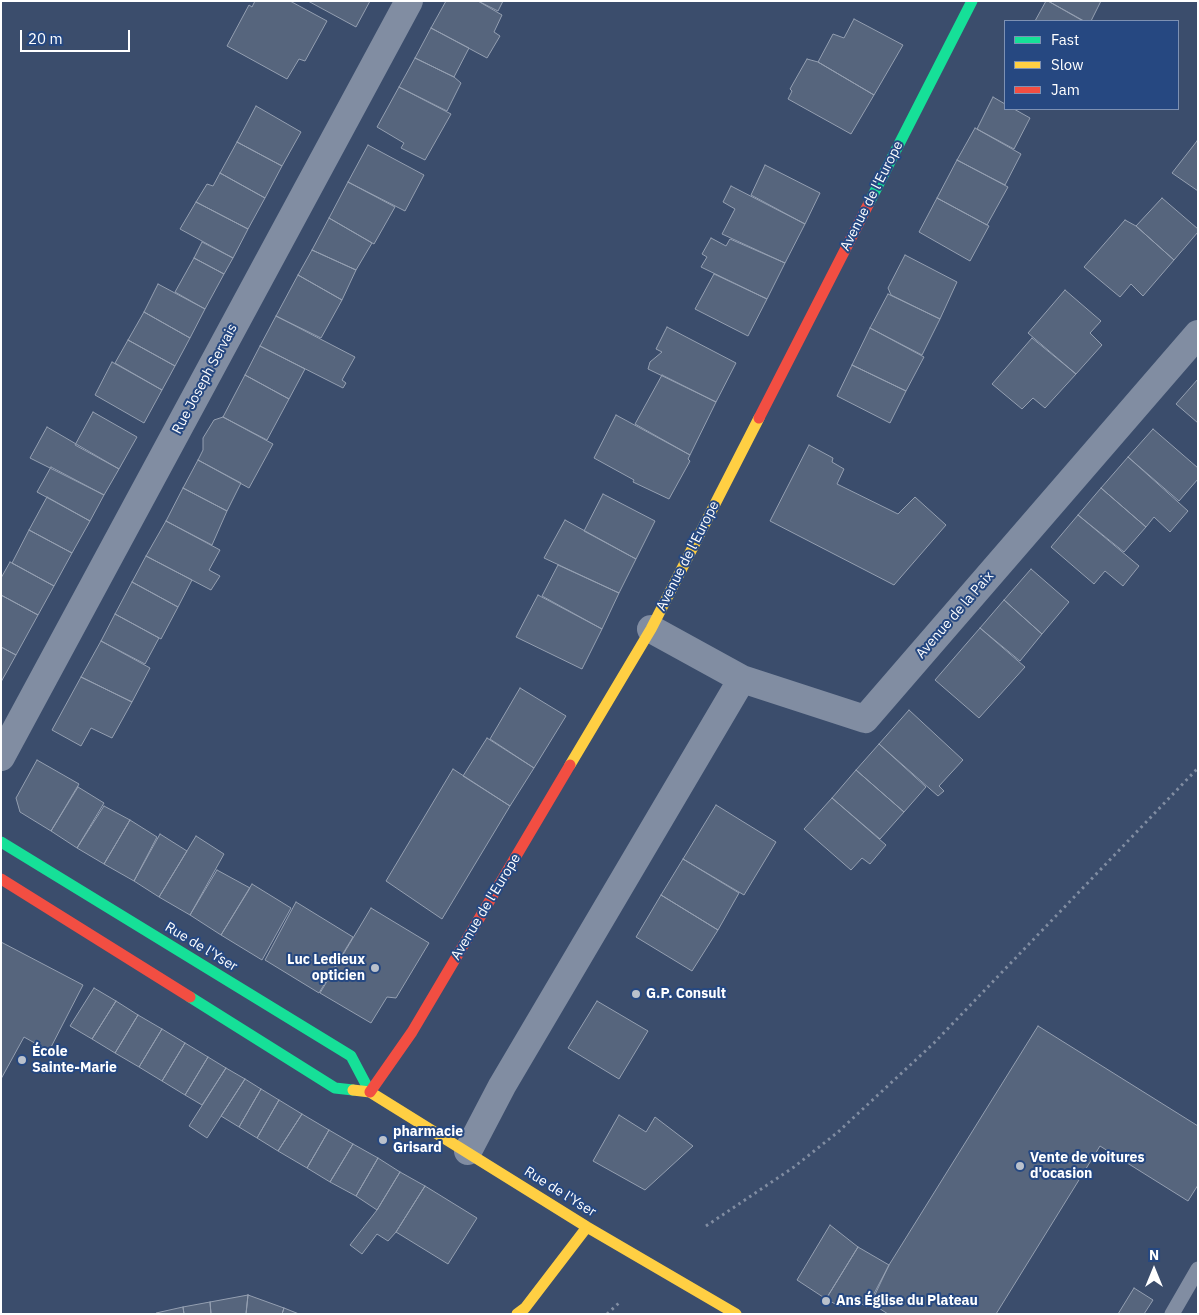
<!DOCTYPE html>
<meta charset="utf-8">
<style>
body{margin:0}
#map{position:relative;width:1199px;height:1315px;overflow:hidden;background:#3b4d6c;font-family:"IBM Plex Sans",sans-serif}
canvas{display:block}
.frame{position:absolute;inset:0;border:2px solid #fff;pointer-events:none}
.legend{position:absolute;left:1004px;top:20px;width:175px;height:90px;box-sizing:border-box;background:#264881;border:1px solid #7d91b3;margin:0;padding:6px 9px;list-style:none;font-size:15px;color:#fff}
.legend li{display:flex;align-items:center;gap:10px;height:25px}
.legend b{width:25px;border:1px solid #7d91b3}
.north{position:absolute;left:1129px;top:1245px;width:50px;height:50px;-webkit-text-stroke:4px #264881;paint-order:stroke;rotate:0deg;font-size:14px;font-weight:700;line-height:20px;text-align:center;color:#fff}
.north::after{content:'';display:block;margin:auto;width:18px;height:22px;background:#fff;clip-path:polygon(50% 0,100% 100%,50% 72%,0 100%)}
.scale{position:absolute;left:20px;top:30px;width:110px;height:22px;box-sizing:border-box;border:2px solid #fff;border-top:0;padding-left:6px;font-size:15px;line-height:18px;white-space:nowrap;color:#fff;-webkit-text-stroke:4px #264881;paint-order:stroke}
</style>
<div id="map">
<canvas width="1199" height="1315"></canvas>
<div class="frame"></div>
<ul class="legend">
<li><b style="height:6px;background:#16e098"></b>Fast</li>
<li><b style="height:6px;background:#ffcf43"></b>Slow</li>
<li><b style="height:6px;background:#f24e42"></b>Jam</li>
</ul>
<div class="north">N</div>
<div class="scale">20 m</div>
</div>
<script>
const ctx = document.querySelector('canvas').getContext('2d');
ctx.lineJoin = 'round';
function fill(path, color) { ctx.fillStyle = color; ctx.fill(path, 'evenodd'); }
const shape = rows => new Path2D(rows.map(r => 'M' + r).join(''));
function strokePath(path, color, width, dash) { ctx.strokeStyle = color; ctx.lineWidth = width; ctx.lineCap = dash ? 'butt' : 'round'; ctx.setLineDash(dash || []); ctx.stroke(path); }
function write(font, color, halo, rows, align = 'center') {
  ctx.font = font + ' "IBM Plex Sans",sans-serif'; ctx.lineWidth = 4; ctx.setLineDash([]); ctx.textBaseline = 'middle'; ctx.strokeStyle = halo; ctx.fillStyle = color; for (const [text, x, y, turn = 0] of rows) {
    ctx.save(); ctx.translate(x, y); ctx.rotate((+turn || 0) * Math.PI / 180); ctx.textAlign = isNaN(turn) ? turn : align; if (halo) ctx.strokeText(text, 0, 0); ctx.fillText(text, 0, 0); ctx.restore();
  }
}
const building = shape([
 [255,1,290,1,327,21,305,61,299,59,287,79,227,46,249,5,252,7,255,1],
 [308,1,370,1,356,27,308,1],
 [446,1,478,1,502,15,494,32,500,36,487,58,431,28,446,1],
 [478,1,503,1,498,11,478,1],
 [1046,1,1048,1,1083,21,1035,21,1046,1],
 [1048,1,1101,1,1091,21,1084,21,1048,1],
 [854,19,903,45,874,95,818,62,833,34,844,38,854,19],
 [431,28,469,48,454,77,415,58,431,28],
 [415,58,454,77,461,83,447,111,399,87,415,58],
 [807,59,818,62,874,95,851,134,788,99,792,91,790,89,807,59],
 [399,87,451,114,425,160,401,148,404,143,377,127,399,87],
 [993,97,1005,104,1005,109,1014,109,1030,118,1014,149,977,129,993,97],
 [256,106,301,132,282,166,237,142,256,106],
 [975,128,1021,154,1005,185,957,160,975,128],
 [1197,141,1198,142,1198,191,1172,173,1197,141],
 [237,142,282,166,265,198,220,173,237,142],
 [368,145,424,175,405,211,348,182,368,145],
 [957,160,1008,187,987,225,937,198,957,160],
 [765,165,820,193,805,224,751,195,765,165],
 [220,173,265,198,248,229,196,202,207,184,213,186,220,173],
 [348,182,395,207,374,244,329,218,348,182],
 [731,186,805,224,785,263,722,234,735,209,723,202,731,186],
 [937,198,989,226,970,261,919,232,937,198],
 [1162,198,1198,229,1198,232,1174,260,1136,226,1162,198],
 [196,202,248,229,233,258,180,229,196,202],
 [329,218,372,243,356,270,312,250,329,218],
 [1125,220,1136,226,1174,260,1143,296,1131,284,1120,297,1084,267,1125,220],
 [711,238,726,246,730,239,785,263,767,299,701,267,707,257,702,254,711,238],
 [202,242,233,258,224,274,194,258,202,242],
 [312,250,356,270,342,300,298,275,312,250],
 [905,255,957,282,940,319,891,295,888,288,905,255],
 [194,258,224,274,205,309,175,292,194,258],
 [714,274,767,299,748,336,695,309,714,274],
 [298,275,342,300,321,338,276,316,298,275],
 [158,284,205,309,190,338,144,312,158,284],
 [1065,290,1101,321,1090,333,1102,345,1076,374,1028,333,1065,290],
 [888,294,940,319,922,355,870,328,888,294],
 [144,312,190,338,175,366,128,340,144,312],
 [276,316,355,357,342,380,346,383,343,388,260,346,276,316],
 [667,327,736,363,716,402,648,369,650,362,662,352,656,349,667,327],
 [870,328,924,357,906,391,852,365,870,328],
 [1032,338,1076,374,1045,408,1033,398,1022,409,992,384,1032,338],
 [128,340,175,366,162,390,115,363,128,340],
 [260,346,305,369,289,399,245,375,260,346],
 [112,362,162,390,144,423,95,395,112,362],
 [852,365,906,391,890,423,837,396,852,365],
 [245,375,289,399,267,440,223,417,245,375],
 [662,375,716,402,690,455,635,424,662,375],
 [1198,379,1198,423,1176,404,1198,379],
 [93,412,137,437,119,469,75,445,93,412],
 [616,415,690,455,688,459,690,461,669,499,633,482,634,480,594,458,616,415],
 [223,417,273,444,249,488,198,460,203,450,203,438,214,420,223,417],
 [47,427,119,469,104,495,30,458,47,427],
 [1153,429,1198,468,1198,479,1179,501,1128,457,1153,429],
 [809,445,833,458,832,462,844,469,837,484,898,514,915,497,946,525,894,585,770,521,809,445],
 [1128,457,1188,511,1170,532,1154,517,1146,527,1101,488,1128,457],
 [198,460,241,483,227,511,183,488,198,460],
 [51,467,104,495,90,521,37,492,51,467],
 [183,488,227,511,212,545,166,521,183,488],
 [1101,488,1146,527,1124,552,1078,515,1101,488],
 [603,494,655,521,636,559,584,531,603,494],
 [47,497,90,521,72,553,29,530,47,497],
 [1078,515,1139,566,1123,586,1105,571,1094,584,1051,547,1078,515],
 [565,520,636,559,619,593,544,558,565,520],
 [166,521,220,550,209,570,220,576,211,590,146,556,166,521],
 [29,530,72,553,54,586,12,563,29,530],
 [146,556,192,580,178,607,132,582,146,556],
 [10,562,54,586,38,615,1,595,1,578,10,562],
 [558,565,619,593,602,629,542,596,558,565],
 [1031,569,1069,602,1042,634,1004,600,1031,569],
 [132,582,178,607,161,639,115,614,132,582],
 [1,595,38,615,16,655,1,647,1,595],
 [538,595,602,629,582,669,516,637,538,595],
 [1004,600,1042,634,1020,661,980,628,1004,600],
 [115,614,159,638,145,664,101,641,115,614],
 [980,628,1025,667,979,718,935,680,980,628],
 [101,641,150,668,132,702,81,677,101,641],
 [1,647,16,655,1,682,1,647],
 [81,677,132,702,112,738,91,728,81,746,52,730,81,677],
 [520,688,566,716,534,768,490,739,520,688],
 [909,710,963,760,939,786,944,791,938,796,879,744,909,710],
 [487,738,534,768,510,806,463,776,487,738],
 [879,744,926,787,904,812,856,770,879,744],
 [37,760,79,784,51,831,20,812,16,798,37,760],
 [453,769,510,806,442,919,386,881,453,769],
 [856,770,904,812,880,839,832,798,856,770],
 [78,787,104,803,77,848,51,831,78,787],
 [832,798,886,845,870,864,862,858,851,870,804,829,832,798],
 [716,805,776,842,744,895,683,859,716,805],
 [104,806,130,820,104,864,77,848,104,806],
 [130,820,157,837,134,881,104,864,130,820],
 [160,834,187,851,159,897,134,881,160,834],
 [196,836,224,854,190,915,159,897,196,836],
 [683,859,739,893,718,930,661,895,683,859],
 [217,870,250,888,221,935,190,915,217,870],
 [252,884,291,908,262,960,221,935,252,884],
 [661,895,718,930,692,971,636,937,661,895],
 [296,902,353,937,319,993,265,960,296,902],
 [371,908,429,943,396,998,387,997,371,1023,320,993,371,908],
 [1,942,83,985,49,1051,24,1037,1,1079,1,942],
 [94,988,116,1001,92,1039,70,1026,94,988],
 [116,1001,138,1015,115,1053,92,1039,116,1001],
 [597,1001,648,1031,619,1079,568,1048,597,1001],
 [138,1015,162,1029,139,1067,115,1053,138,1015],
 [1038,1026,1198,1126,1198,1185,1188,1201,1100,1146,996,1314,888,1314,871,1303,889,1265,1038,1026],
 [162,1029,185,1043,162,1081,139,1067,162,1029],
 [185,1043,208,1057,185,1095,162,1081,185,1043],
 [208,1057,226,1068,202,1105,185,1095,208,1057],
 [226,1068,245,1079,207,1138,189,1126,226,1068],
 [245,1079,261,1089,239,1127,221,1116,245,1079],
 [261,1089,279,1100,257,1138,239,1127,261,1089],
 [279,1100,302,1114,278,1151,257,1138,279,1100],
 [302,1114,329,1130,307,1168,278,1151,302,1114],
 [619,1115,646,1132,655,1117,693,1146,645,1190,593,1161,619,1115],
 [329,1130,353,1144,330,1182,307,1168,329,1130],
 [353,1144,378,1158,356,1196,330,1182,353,1144],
 [378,1158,400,1172,377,1210,356,1196,378,1158],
 [400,1172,425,1186,396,1232,388,1241,377,1234,362,1254,350,1245,377,1210,400,1172],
 [425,1186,477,1218,448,1264,396,1232,425,1186],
 [830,1225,858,1247,826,1299,797,1280,830,1225],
 [858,1247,889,1265,867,1307,855,1300,839,1306,826,1299,858,1247],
 [1134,1288,1153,1300,1144,1314,1118,1314,1134,1288],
 [248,1295,246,1314,211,1314,210,1302,248,1295],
 [248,1295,284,1308,282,1314,246,1314,248,1295],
 [210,1302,211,1314,184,1314,183,1307,210,1302],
 [183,1307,184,1314,156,1314,156,1313,183,1307],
 [284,1308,299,1314,282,1314,284,1308]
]);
const path = shape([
 [706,1226,794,1167,838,1132,934,1043,1198,768],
 [607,1314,620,1302]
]);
const lane = shape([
 [1172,1314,1198,1269]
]);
const street = shape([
 [651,629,742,679,865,719,1198,334],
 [1,757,409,1],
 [468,1151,502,1086,742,679]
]);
const fast = shape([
 [869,203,972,1],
 [1,842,351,1056,370,1092],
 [190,997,335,1088,353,1090]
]);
const slow = shape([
 [570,765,651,629,759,418],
 [353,1090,370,1092,587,1227,736,1314],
 [517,1314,525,1308,587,1227]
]);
const jam = shape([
 [759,418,869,203],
 [1,879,190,997],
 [370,1092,412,1032,570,765]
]);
const markers = [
 [375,968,5,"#bac1cc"],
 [636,994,5,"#bac1cc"],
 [22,1060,5,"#bac1cc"],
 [383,1140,5,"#bac1cc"],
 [1020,1166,5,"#bac1cc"],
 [826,1301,5,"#bac1cc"]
];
const streetNames = [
 ["Avenue de l'Europe",872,196,-63],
 ["Rue Joseph Servais",205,379,-62],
 ["Avenue de l'Europe",688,556,-63],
 ["Avenue de la Paix",955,615,-49],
 ["Avenue de l'Europe",486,907,-59],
 ["Rue de l'Yser",201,947,31],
 ["Rue de l'Yser",560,1192,32]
];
const poiNames = [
 ["Luc Ledieux",365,960,"right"],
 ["opticien",365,976,"right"],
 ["G.P. Consult",646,994],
 ["École",32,1052],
 ["Sainte-Marie",32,1068],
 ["pharmacie",393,1132],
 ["Grisard",393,1148],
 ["Vente de voitures",1030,1158],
 ["d'ocasion",1030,1174],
 ["Ans Église du Plateau",836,1301]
];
fill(building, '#56657d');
strokePath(building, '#949fb1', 1);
strokePath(path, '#818da2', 3, [2.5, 4]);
strokePath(lane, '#818da2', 15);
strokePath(street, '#818da2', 28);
strokePath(fast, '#16e098', 11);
strokePath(slow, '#ffcf43', 11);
strokePath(jam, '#f24e42', 11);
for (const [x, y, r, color] of markers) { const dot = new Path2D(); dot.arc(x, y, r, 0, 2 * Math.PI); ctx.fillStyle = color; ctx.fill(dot); strokePath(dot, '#264881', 2); }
write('14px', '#fff', '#264881', streetNames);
write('bold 14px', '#fff', '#264881', poiNames, 'left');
</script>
